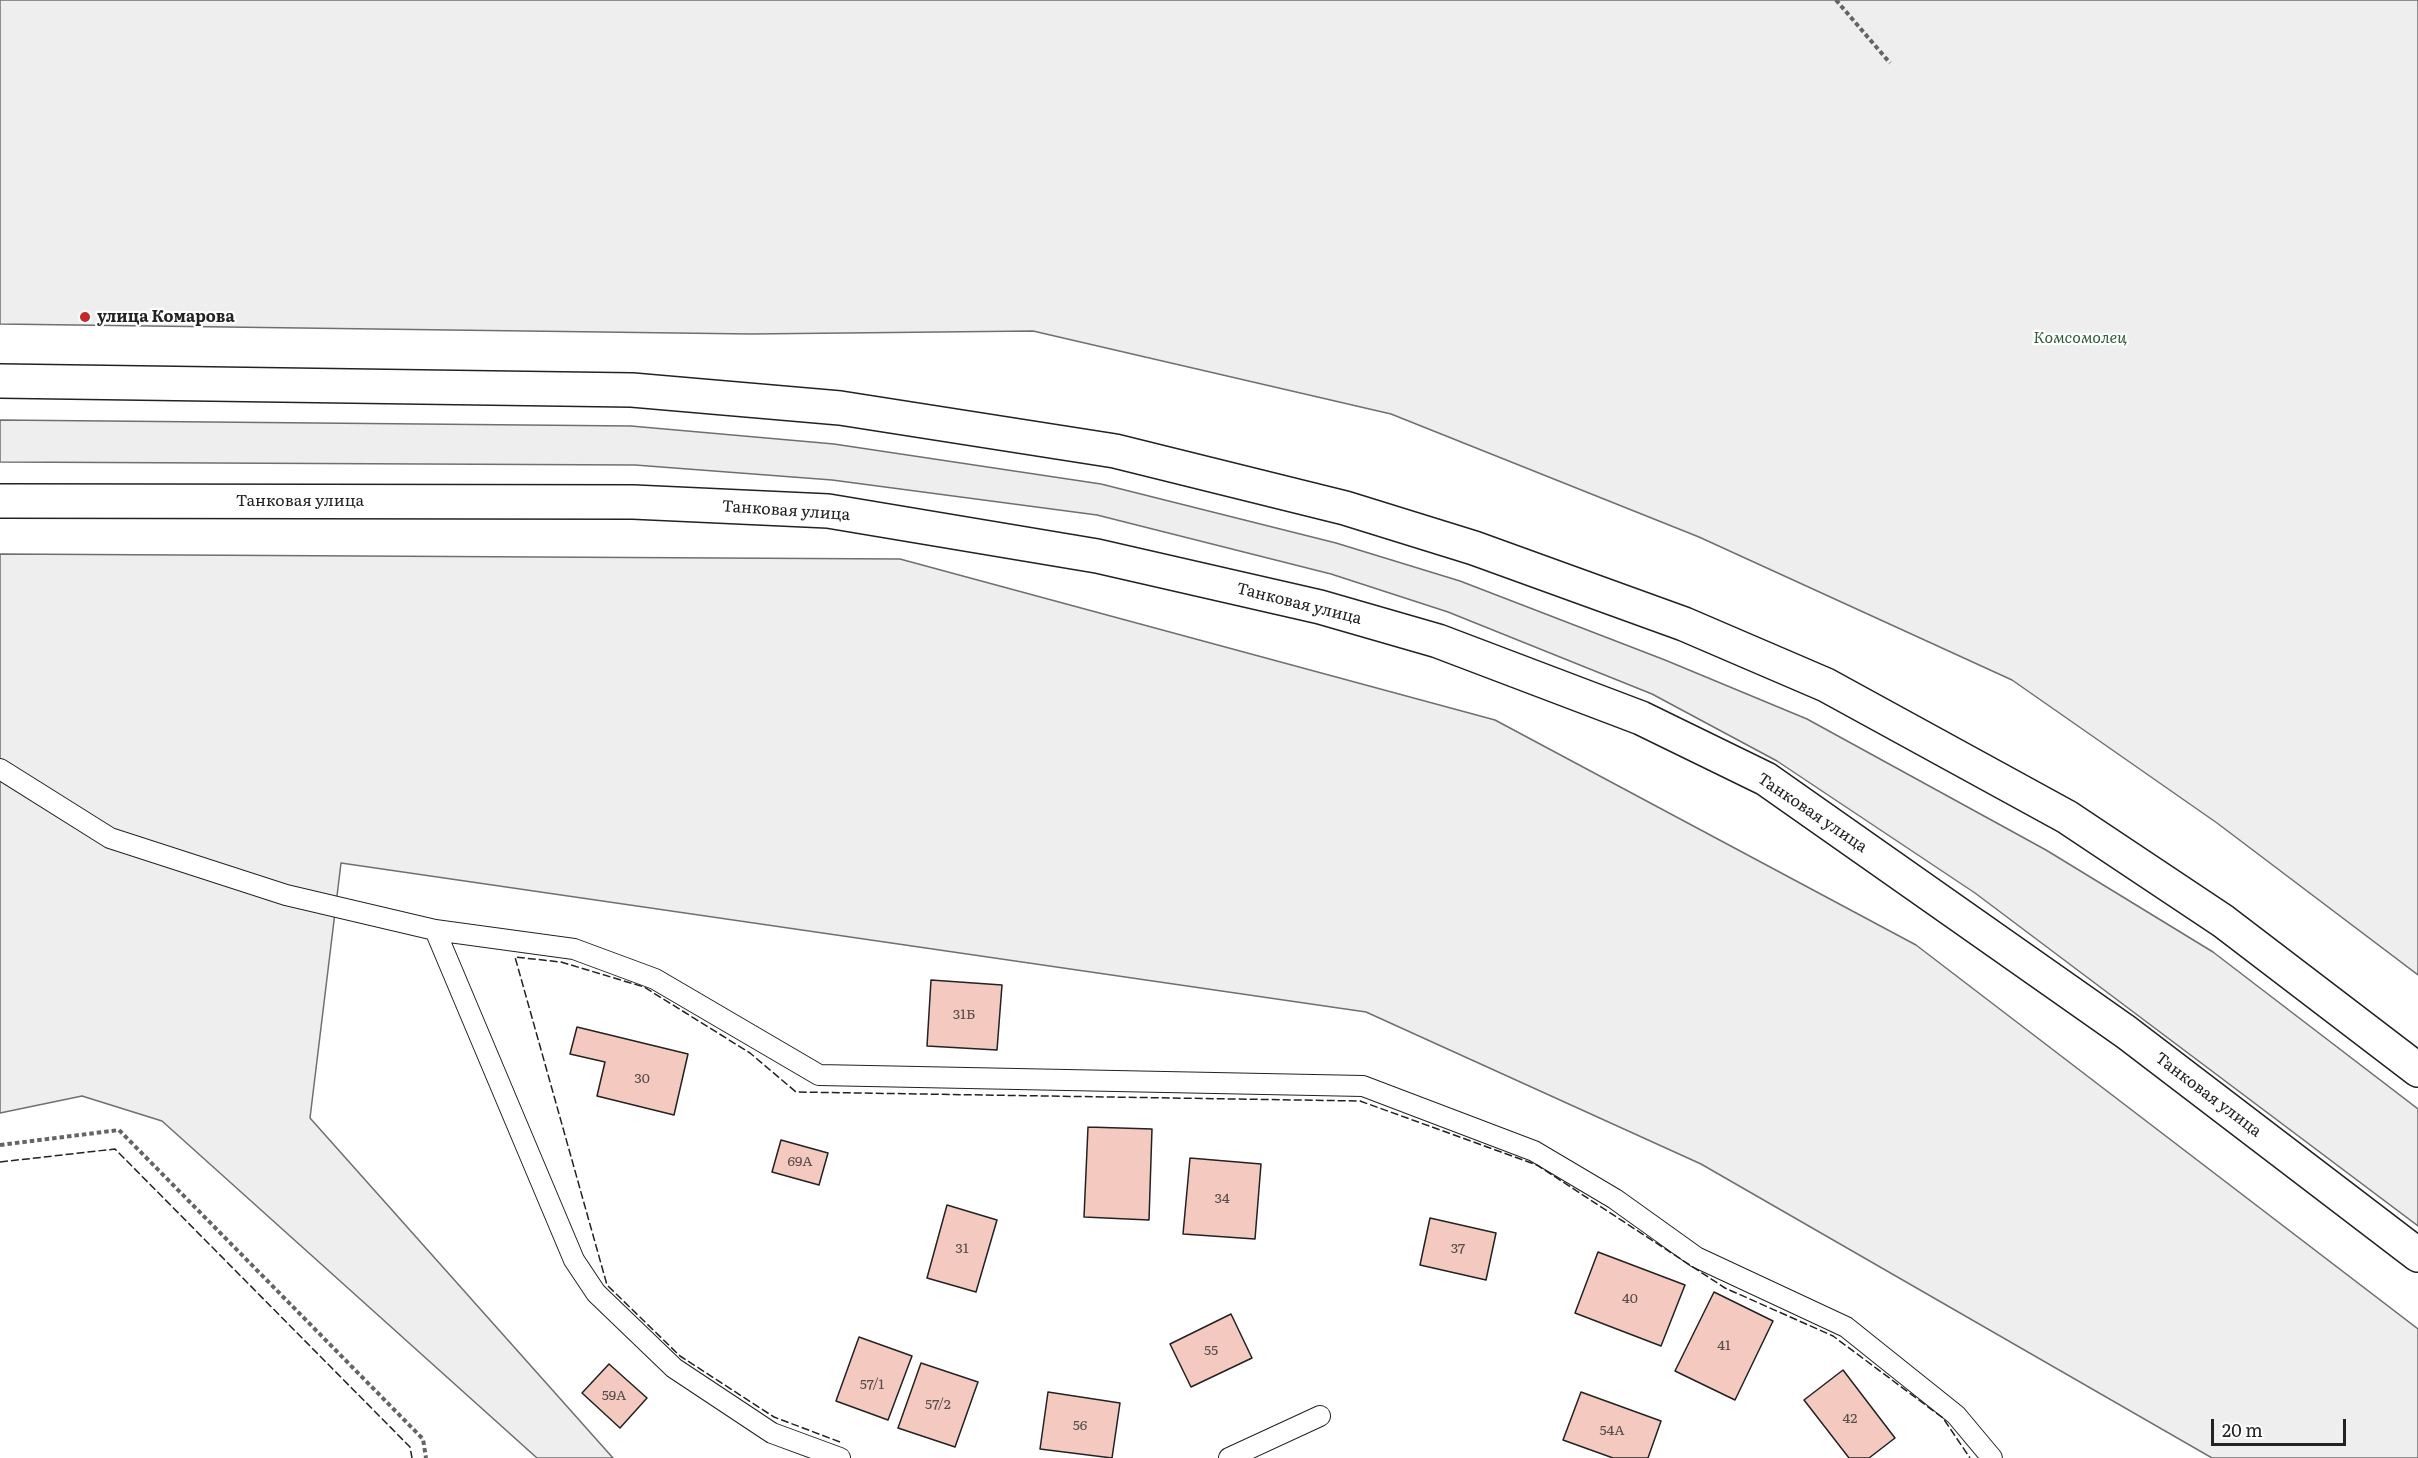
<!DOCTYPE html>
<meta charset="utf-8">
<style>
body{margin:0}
#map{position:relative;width:2418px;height:1458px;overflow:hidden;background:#fff;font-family:Literata,serif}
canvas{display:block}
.scale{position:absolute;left:2211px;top:1419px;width:135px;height:27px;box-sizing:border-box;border:3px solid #222;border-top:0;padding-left:8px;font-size:18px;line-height:21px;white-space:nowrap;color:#222;-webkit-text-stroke:4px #fff;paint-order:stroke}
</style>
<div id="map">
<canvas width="2418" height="1458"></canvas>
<div class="scale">20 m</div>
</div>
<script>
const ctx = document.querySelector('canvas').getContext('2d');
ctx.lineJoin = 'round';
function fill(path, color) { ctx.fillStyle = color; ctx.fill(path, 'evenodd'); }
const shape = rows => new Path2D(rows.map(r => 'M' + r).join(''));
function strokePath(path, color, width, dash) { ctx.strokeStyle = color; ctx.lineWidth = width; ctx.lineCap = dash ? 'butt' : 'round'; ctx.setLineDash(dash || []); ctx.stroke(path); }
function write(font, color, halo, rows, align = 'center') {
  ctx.font = font + ' Literata,serif'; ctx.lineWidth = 4.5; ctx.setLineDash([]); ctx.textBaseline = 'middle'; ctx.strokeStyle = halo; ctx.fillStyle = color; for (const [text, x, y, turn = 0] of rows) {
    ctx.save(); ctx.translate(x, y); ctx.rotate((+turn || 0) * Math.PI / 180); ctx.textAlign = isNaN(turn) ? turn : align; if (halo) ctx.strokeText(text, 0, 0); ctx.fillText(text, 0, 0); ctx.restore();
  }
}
const green = shape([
 [0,0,2418,0,2418,975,2217,823,2012,680,1699,537,1391,414,1033,331,751,334,0,324,0,0],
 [0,420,631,426,834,444,1101,484,1336,543,1460,581,1665,660,1807,719,2046,850,2213,952,2418,1109,2418,1226,1975,893,1777,761,1652,694,1448,612,1331,574,1097,515,832,480,635,465,0,462,0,420],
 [0,554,900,559,1495,720,1916,945,2418,1329,2418,1458,2212,1458,1701,1164,1366,1012,341,863,310,1118,613,1458,537,1458,162,1121,82,1096,0,1113,0,554]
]);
const building = shape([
 [931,980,1002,985,997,1050,927,1046,931,980],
 [577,1027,688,1054,674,1115,597,1096,605,1062,570,1054,577,1027],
 [1088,1127,1152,1129,1149,1220,1084,1217,1088,1127],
 [781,1140,828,1153,819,1185,772,1172,781,1140],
 [1190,1158,1261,1164,1255,1239,1183,1234,1190,1158],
 [947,1205,997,1220,976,1292,927,1278,947,1205],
 [1430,1218,1496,1233,1486,1280,1420,1265,1430,1218],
 [1598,1252,1685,1285,1661,1346,1575,1313,1598,1252],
 [1714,1292,1773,1321,1735,1400,1675,1371,1714,1292],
 [1231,1314,1252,1358,1191,1387,1170,1344,1231,1314],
 [859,1337,912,1356,888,1420,836,1401,859,1337],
 [921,1363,978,1382,955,1447,898,1428,921,1363],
 [609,1364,647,1398,620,1428,582,1393,609,1364],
 [1843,1370,1895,1438,1869,1458,1849,1458,1804,1400,1843,1370],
 [1048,1392,1120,1403,1112,1458,1040,1449,1048,1392],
 [1581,1392,1661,1421,1648,1458,1613,1458,1563,1440,1581,1392]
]);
const path = shape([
 [1836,0,1890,63],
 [0,1145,119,1130,423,1439,426,1458]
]);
const service = shape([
 [0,769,110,838,286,895,435,930,574,949,655,979,819,1075,1363,1086,1534,1151,1615,1199,1696,1257,1846,1327,1956,1415,1992,1458],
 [435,930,574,1260,596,1293,674,1368,772,1433,840,1458],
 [1229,1458,1320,1416]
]);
const secondary = shape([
 [0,381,632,390,840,408,1115,451,1345,508,1474,548,1684,624,1826,685,2067,817,2223,921,2418,1070],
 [0,501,633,502,828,511,1097,556,1320,607,1438,641,1641,718,1766,779,2126,1032,2418,1255]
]);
const fence = shape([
 [0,1162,115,1149,410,1447,412,1458],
 [840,1442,774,1417,680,1356,607,1285,515,957,561,962,644,987,750,1053,796,1092,1360,1101,1537,1165,1725,1288,1833,1336,1943,1418,1970,1458]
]);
const markers = [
 [85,317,6,"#c62828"]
];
const numberNames = [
 ["31Б",964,1015],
 ["30",642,1079],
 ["69А",800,1162],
 ["34",1222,1199],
 ["31",962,1249],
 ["37",1458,1249],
 ["40",1630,1299],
 ["41",1724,1346],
 ["55",1211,1351],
 ["57/1",872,1385],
 ["59А",614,1396],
 ["57/2",938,1405],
 ["42",1850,1419],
 ["56",1080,1426],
 ["54А",1612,1431]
];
const poiNames = [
 ["улица Комарова",97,317]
];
const parkNames = [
 ["Комсомолец",2080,338]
];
const streetNames = [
 ["Танковая улица",300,501],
 ["Танковая улица",786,511,4],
 ["Танковая улица",1299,604,14],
 ["Танковая улица",1812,813,34],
 ["Танковая улица",2208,1095,37]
];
fill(green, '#eee');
strokePath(green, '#6f6f6f', 1.5);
fill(building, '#f3c9c0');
strokePath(building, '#222', 1.5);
strokePath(service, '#222', 22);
strokePath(secondary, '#222', 36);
strokePath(path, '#646464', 4, [4.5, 3]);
strokePath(service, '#fff', 20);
strokePath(secondary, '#fff', 33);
strokePath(fence, '#222', 1.5, [8, 3]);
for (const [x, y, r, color] of markers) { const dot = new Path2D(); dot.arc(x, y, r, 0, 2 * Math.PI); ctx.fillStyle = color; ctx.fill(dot); strokePath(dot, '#fff', 2); }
write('14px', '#564c4a', null, numberNames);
write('bold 16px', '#222', '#fff', poiNames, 'left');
write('italic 16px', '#2f5e38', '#fff', parkNames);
write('16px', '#222', '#fff', streetNames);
</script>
